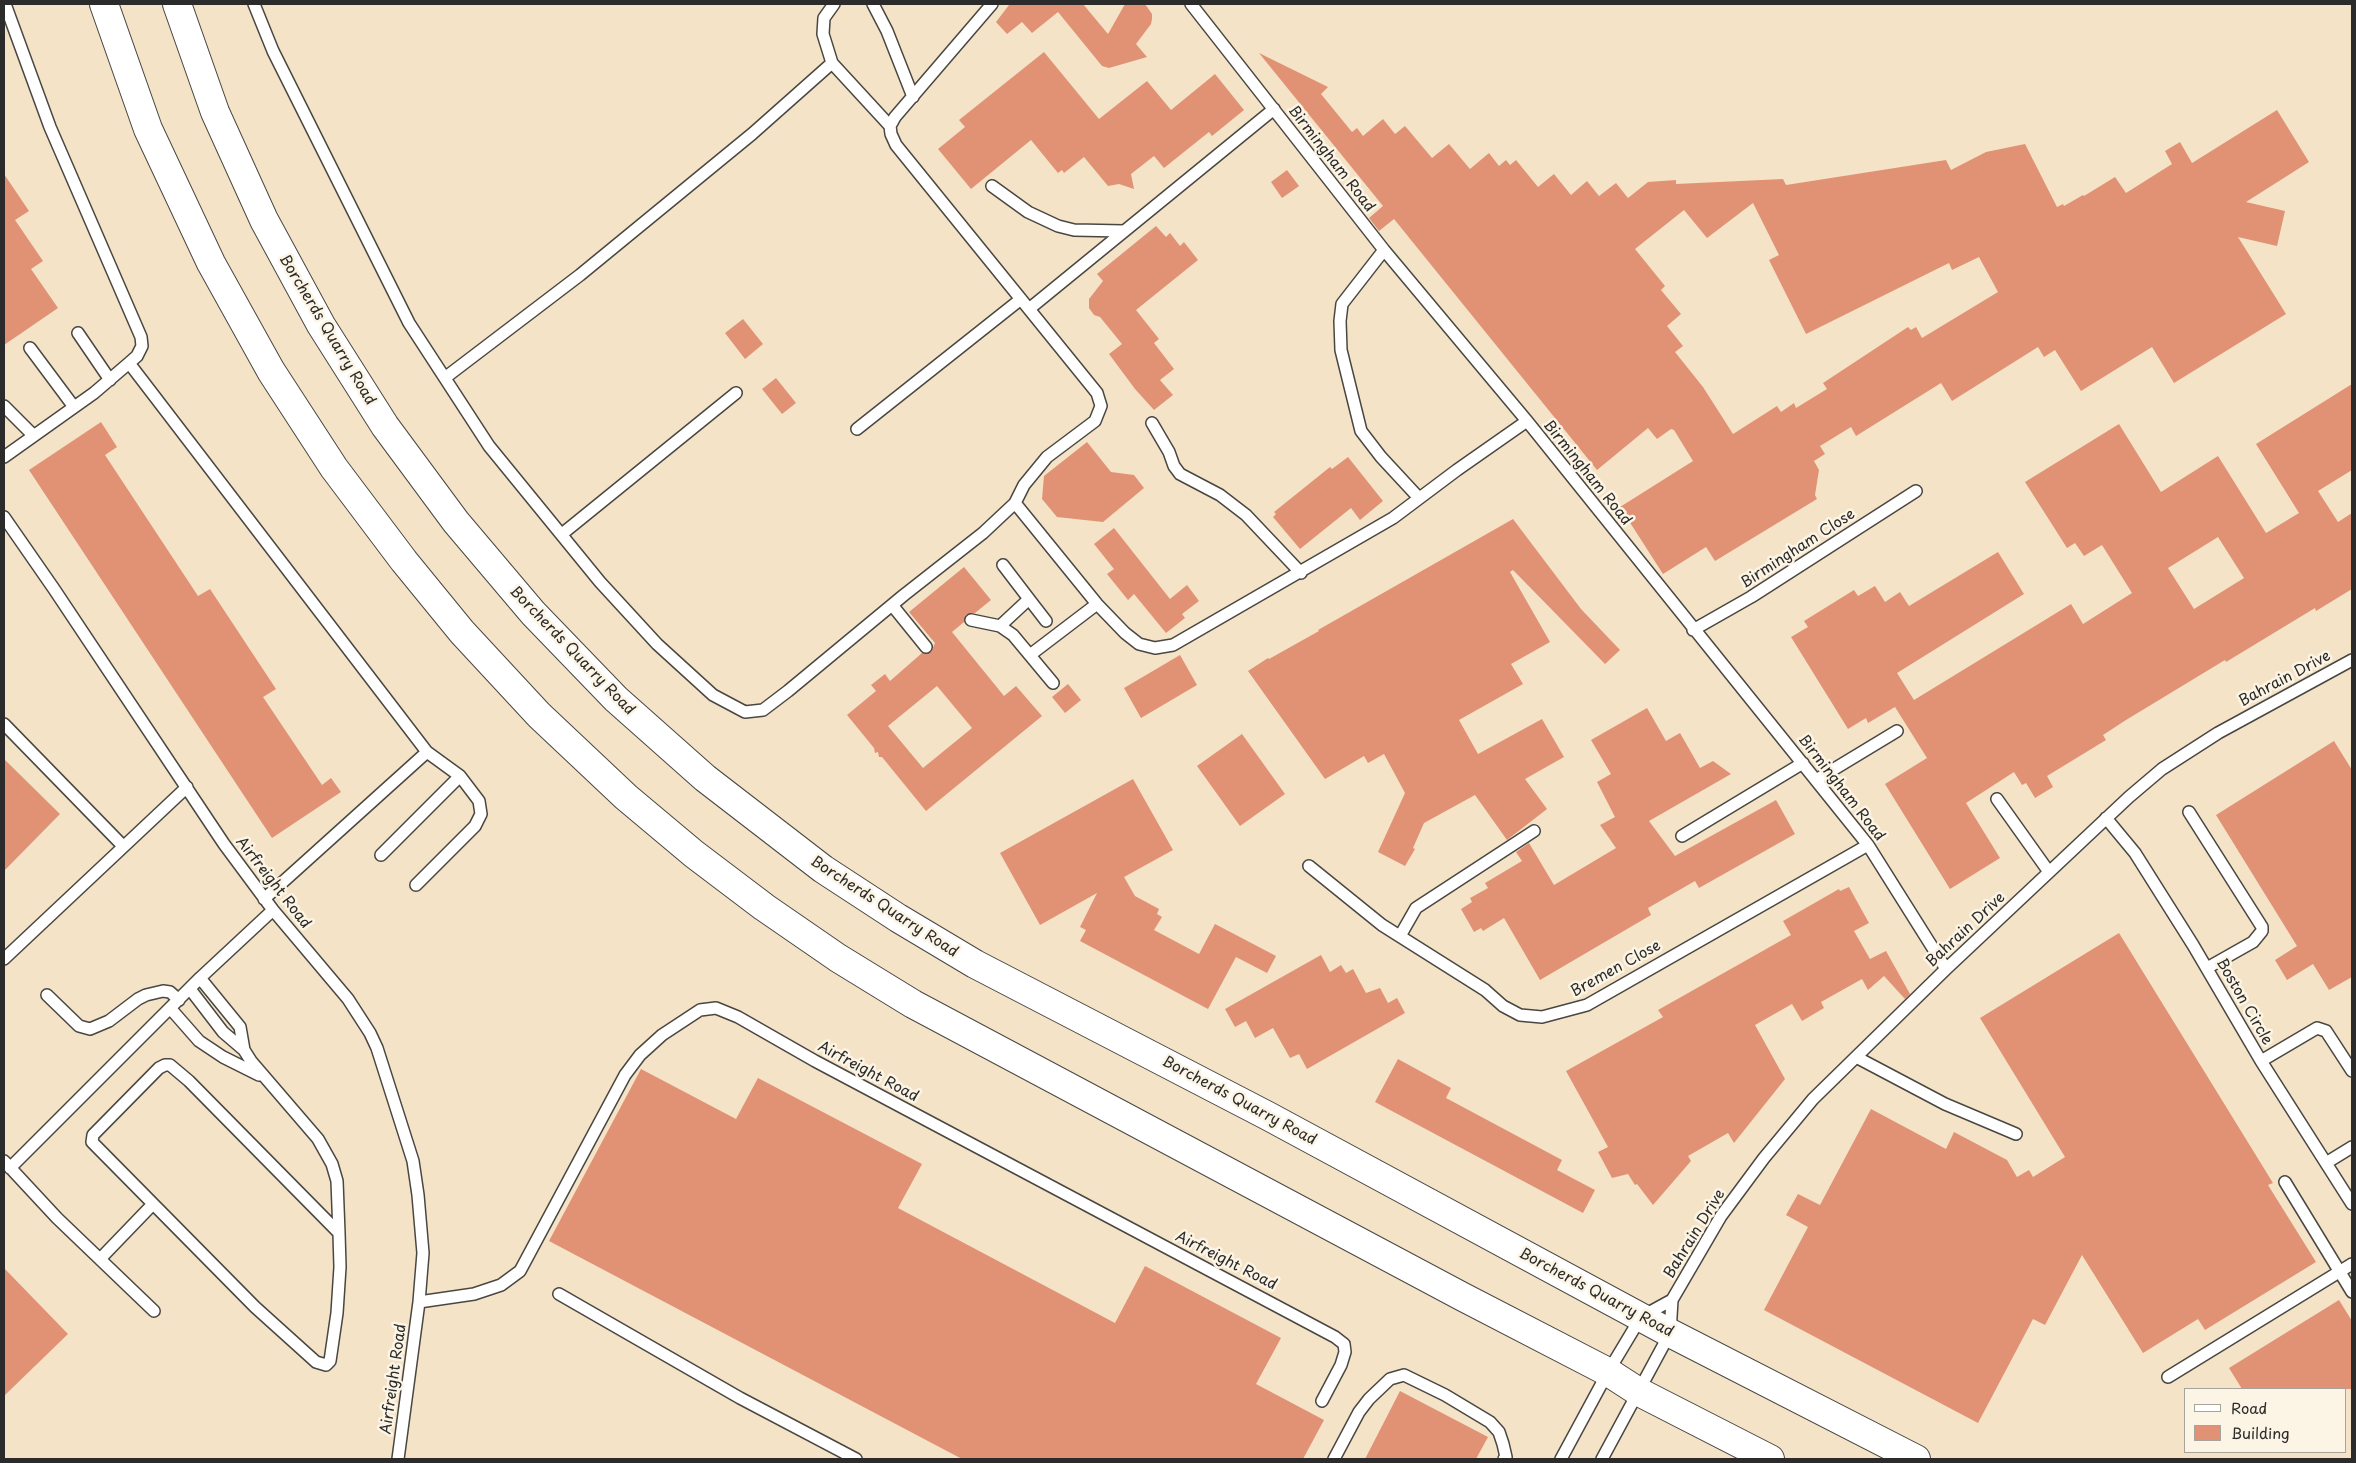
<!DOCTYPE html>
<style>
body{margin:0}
#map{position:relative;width:2356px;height:1463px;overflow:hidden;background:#f4e3c7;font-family:"Playpen Sans",sans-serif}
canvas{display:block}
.frame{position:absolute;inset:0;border:5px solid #2b2b2b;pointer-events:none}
.legend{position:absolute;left:2184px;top:1388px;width:162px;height:65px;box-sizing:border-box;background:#fcf5e5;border:1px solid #a8a49b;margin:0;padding:6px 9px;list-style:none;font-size:15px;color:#2b2b2b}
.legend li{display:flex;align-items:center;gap:10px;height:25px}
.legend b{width:25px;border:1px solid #a8a49b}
</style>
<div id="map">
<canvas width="2356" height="1463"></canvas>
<div class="frame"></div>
<ul class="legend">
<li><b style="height:6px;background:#fff"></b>Road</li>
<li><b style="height:14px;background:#e19275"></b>Building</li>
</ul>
</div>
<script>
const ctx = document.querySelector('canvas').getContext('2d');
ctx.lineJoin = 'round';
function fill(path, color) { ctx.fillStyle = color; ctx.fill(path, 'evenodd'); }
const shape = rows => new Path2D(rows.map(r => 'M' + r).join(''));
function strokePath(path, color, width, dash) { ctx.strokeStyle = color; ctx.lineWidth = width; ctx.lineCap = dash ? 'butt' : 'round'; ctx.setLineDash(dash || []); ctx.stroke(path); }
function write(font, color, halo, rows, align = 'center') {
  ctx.font = font + ' "Playpen Sans",sans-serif'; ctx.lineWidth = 5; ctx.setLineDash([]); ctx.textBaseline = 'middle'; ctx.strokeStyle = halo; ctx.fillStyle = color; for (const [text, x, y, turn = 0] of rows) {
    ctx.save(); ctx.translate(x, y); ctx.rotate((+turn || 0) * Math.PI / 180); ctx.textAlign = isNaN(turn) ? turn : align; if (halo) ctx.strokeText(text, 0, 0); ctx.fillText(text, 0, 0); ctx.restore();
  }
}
const building = shape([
 [1008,4,1083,4,1108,34,1125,4,1145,4,1152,14,1152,19,1151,24,1136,44,1147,57,1109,68,1102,66,1058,12,1032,33,1022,22,1007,34,996,22,1009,5],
 [1044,52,1099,119,1147,81,1171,110,1215,74,1244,110,1212,136,1209,132,1164,168,1154,156,1131,174,1134,189,1119,184,1108,186,1084,157,1064,173,1062,170,1058,173,1031,140,971,189,938,149,965,127,959,120],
 [1259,53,1328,87,1321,94,1352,132,1357,128,1363,136,1383,119,1395,134,1405,126,1432,158,1449,144,1470,169,1489,153,1499,166,1506,160,1510,165,1516,160,1538,187,1554,174,1571,195,1587,181,1599,196,1616,183,1628,198,1648,182,1676,180,1676,184,1783,179,1786,185,1946,160,1951,170,1986,152,2025,144,2057,207,2063,204,2064,206,2083,195,2084,196,2115,177,2126,193,2172,164,2165,151,2180,142,2192,163,2277,110,2309,162,2246,202,2285,211,2277,246,2238,237,2286,314,2174,383,2152,347,2081,391,2055,350,2044,357,2038,347,1952,401,1941,383,1856,436,1851,427,1820,446,1825,454,1814,461,1819,470,1815,495,1817,499,1715,561,1706,547,1663,574,1620,507,1693,461,1674,430,1671,429,1657,439,1648,428,1597,470,1394,219,1379,231,1369,218,1383,206],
 [1753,203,1779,255,1769,260,1806,334,1949,263,1952,270,1979,257,1998,292,1922,338,1916,327,1911,330,1908,327,1823,383,1827,389,1796,408,1794,403,1781,412,1777,406,1733,434,1703,387,1675,352,1683,346,1667,326,1681,314,1661,290,1665,286,1635,249,1684,210,1707,238],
 [1287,170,1299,186,1282,198,1271,182],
 [4,174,29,211,15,220,43,261,31,269,58,308,4,345],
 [1156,226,1166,237,1170,233,1180,246,1184,242,1198,260,1136,310,1159,339,1154,343,1174,369,1160,380,1173,395,1154,410,1135,389,1109,354,1122,344,1100,317,1094,315,1089,308,1089,299,1103,281,1097,274],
 [743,319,763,344,745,359,725,333],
 [776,378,796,403,782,414,762,389],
 [2352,384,2352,470,2318,491,2338,522,2352,513,2352,589,2316,611,2315,608,2226,662,2225,660,2126,720,2103,735,2106,740,2047,776,2053,787,2035,798,2026,783,2022,785,2014,772,1966,803,2000,858,1950,889,1885,784,1927,758,1895,707,1868,723,1866,718,1848,729,1791,637,1808,627,1804,621,1854,590,1858,596,1875,586,1885,602,1900,592,1909,606,1998,552,2024,594,1897,673,1914,700,2071,604,2083,624,2132,593,2102,545,2084,556,2075,543,2067,548,2025,482,2119,424,2161,492,2218,456,2266,533,2299,513,2256,444],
 [2218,537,2244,578,2194,609,2168,568],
 [101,422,117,447,105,455,198,596,210,589,276,689,263,697,322,785,331,778,341,792,272,838,29,470],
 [1087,442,1111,472,1134,475,1144,488,1103,522,1057,517,1042,499,1044,476],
 [1348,457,1383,501,1360,520,1351,508,1300,549,1273,517,1276,514,1274,512,1330,467,1332,469],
 [1513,519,1581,609,1620,650,1605,664,1513,570,1510,572,1550,642,1511,664,1523,684,1459,720,1478,754,1542,719,1564,757,1525,779,1547,809,1507,840,1475,795,1424,823,1413,848,1415,849,1405,866,1378,852,1405,793,1384,754,1368,763,1364,756,1325,779,1248,671,1268,658,1269,659,1319,631,1318,630],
 [1114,528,1170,599,1187,585,1199,601,1182,614,1185,618,1166,633,1134,594,1128,600,1107,574,1114,569,1094,544],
 [964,567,991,600,975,613,966,615,964,622,952,632,1004,696,1016,686,1042,716,926,811,882,757,879,757,878,752,875,753,874,748,847,715,876,691,871,685,885,674,890,681,922,653,931,652,935,643,909,612],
 [937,686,972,728,923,768,888,726],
 [1180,655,1197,685,1141,718,1124,688],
 [1068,684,1081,700,1065,713,1052,697],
 [1647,708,1666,741,1680,733,1700,768,1713,761,1731,774,1649,821,1675,856,1776,800,1795,834,1699,888,1695,881,1648,908,1651,915,1540,980,1504,918,1483,931,1481,928,1474,932,1461,909,1472,902,1470,898,1488,888,1485,883,1522,861,1516,852,1529,843,1554,885,1616,848,1600,825,1615,817,1597,782,1611,774,1591,740],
 [1242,734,1285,794,1240,826,1197,766],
 [2334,741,2352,770,2352,977,2329,990,2313,964,2287,980,2275,960,2297,946,2216,815],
 [4,759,60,814,4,871],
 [1133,779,1173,850,1124,877,1135,896,1159,909,1157,914,1162,917,1154,930,1199,954,1215,924,1276,956,1267,973,1236,957,1208,1009,1080,941,1086,930,1080,927,1097,893,1040,925,1000,853],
 [1849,887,1869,923,1854,931,1870,959,1886,951,1910,994,1905,999,1884,976,1868,990,1862,979,1821,1002,1824,1008,1802,1021,1792,1004,1755,1025,1785,1079,1734,1143,1728,1133,1688,1156,1691,1161,1653,1205,1637,1184,1635,1185,1628,1174,1612,1178,1598,1152,1608,1147,1566,1071,1663,1017,1658,1010,1791,935,1783,921,1839,889,1840,891],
 [2119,933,2273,1183,2268,1185,2316,1262,2205,1330,2198,1319,2143,1353,2082,1255,2045,1325,2033,1319,1978,1423,1764,1310,1808,1227,1786,1215,1798,1194,1820,1205,1871,1109,1946,1149,1954,1132,2007,1160,2017,1177,2029,1170,2033,1177,2065,1157,1980,1018],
 [1321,955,1330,972,1341,965,1346,973,1353,969,1366,993,1380,988,1388,1003,1397,998,1405,1013,1307,1069,1299,1054,1290,1058,1273,1028,1255,1038,1246,1021,1235,1027,1225,1009],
 [1398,1059,1451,1088,1446,1098,1562,1160,1557,1170,1595,1190,1583,1213,1375,1102],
 [641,1069,736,1119,758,1078,922,1164,898,1208,1115,1323,1145,1266,1281,1338,1256,1384,1324,1420,1303,1459,962,1459,549,1241],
 [4,1268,68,1334,4,1396],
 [2339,1300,2352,1321,2352,1389,2242,1389,2229,1368],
 [1400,1391,1488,1437,1476,1459,1365,1459]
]);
const lane = shape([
 [254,4,273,51,409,323,489,446,600,582,657,644,713,695,745,712,763,710,788,691,904,595,983,533,1015,503],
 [834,4,824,18,823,34,832,63,890,126],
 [873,4,887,31,913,97],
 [992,4,895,117,890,126,891,134,896,145,1097,393,1101,406,1095,421,1047,457,1024,485,1015,503,1097,604,1125,633,1139,644,1155,648,1173,645,1393,518,1457,470,1527,421],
 [1191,4,1384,250,1527,421,1868,845,1946,969],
 [992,186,1028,212,1058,226,1074,230,1124,231],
 [1384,250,1342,304,1340,321,1341,350,1361,431,1381,457,1419,498],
 [1029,309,1274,109],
 [78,333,110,380],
 [30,348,74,407],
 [129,363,427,752,460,776,479,801,481,814,475,826,416,885],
 [446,377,580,275,752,134,832,63],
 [4,406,33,435],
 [1152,423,1169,452,1174,466,1180,474,1220,495,1246,515,1301,573],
 [857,429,1021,299],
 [4,457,94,393,129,363,137,356,142,346,141,337,50,127,5,4],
 [4,517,54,589,224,844,273,910,348,999,370,1033,377,1048,413,1161,418,1195,423,1253,419,1302,398,1459],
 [562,534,736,393],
 [1029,599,1046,621],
 [892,605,926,647],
 [971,620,1000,626,1013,635,1053,683],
 [1000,626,1029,599,1003,565],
 [1693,630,1751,597,1916,491],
 [1030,655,1097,604],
 [4,724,123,846],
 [1816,780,1897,731],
 [1997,799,2049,872],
 [2189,812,2262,927,2262,931,2253,942,2207,968],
 [2106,818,2135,853,2193,945,2261,1061,2352,1204],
 [1682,836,1803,763],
 [381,855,460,776],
 [1309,866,1382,925,1485,990,1503,1006,1520,1015,1542,1017,1587,1005,1868,845],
 [264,899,427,752],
 [1400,936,1416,908,1534,831],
 [4,959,187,787],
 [200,978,240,1027,244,1050,251,1061,318,1139,332,1164,337,1181,339,1233,340,1267,337,1313,330,1361,326,1365,316,1362,255,1307,92,1142,93,1135,159,1068,165,1065,170,1065,189,1081,339,1233],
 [190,989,223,1032,244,1050],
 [47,995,79,1026,90,1029,109,1021,138,999,146,995,163,991,170,992,179,1000],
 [170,1008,199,1041,223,1057,259,1075],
 [1856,1057,1945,1104,2016,1134],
 [2261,1061,2317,1028,2326,1031,2352,1071],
 [4,1161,57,1218,154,1311],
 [2326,1163,2352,1147],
 [10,1168,200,978,273,910],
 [2285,1182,2352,1292],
 [100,1259,153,1204],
 [559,1294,740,1398,856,1459],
 [419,1302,474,1294,501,1285,520,1271,625,1075,640,1055,662,1035,700,1010,716,1008,738,1017,815,1061,1335,1337,1344,1344,1345,1352,1341,1365,1322,1401],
 [2168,1377,2352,1264],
 [1334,1459,1359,1412,1369,1399,1390,1379,1404,1375,1445,1395,1490,1422,1499,1432,1503,1444,1506,1457,1504,1459],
 [1561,1459,1608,1372,1641,1317,1672,1300,1721,1216,1764,1158,1813,1099,1946,969,2129,797,2162,769,2218,733,2352,660],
 [1602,1459,1670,1333,1672,1300]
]);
const secondary = shape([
 [104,4,148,129,211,263,271,371,334,468,404,561,462,632,539,715,626,797,694,854,764,907,838,958,913,1004,1463,1297,1608,1372,1639,1392,1770,1459],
 [177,4,215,112,264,220,321,325,385,426,456,522,533,613,616,699,705,778,823,869,898,918,975,964,1268,1116,1670,1333,1916,1459]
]);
const streetNames = [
 ["Birmingham Road",1331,159,52],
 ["Borcherds Quarry Road",327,330,59],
 ["Birmingham Road",1587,473,51],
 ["Birmingham Close",1798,549,-33],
 ["Borcherds Quarry Road",572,651,46],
 ["Bahrain Drive",2285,679,-28],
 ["Birmingham Road",1841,788,52],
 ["Airfreight Road",273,883,52],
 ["Borcherds Quarry Road",884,907,33],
 ["Bahrain Drive",1966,930,-43],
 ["Bremen Close",1616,969,-29],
 ["Boston Circle",2244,1002,60],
 ["Airfreight Road",868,1072,28],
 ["Borcherds Quarry Road",1239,1101,28],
 ["Bahrain Drive",1695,1234,-58],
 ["Airfreight Road",1226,1261,27],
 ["Borcherds Quarry Road",1596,1293,28],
 ["Airfreight Road",394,1379,-82]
];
fill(building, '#e19275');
strokePath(lane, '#494742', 14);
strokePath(secondary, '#494742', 30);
strokePath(lane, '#fff', 11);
strokePath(secondary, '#fff', 28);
write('15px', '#2b2b2b', '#fcf5e5', streetNames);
</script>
